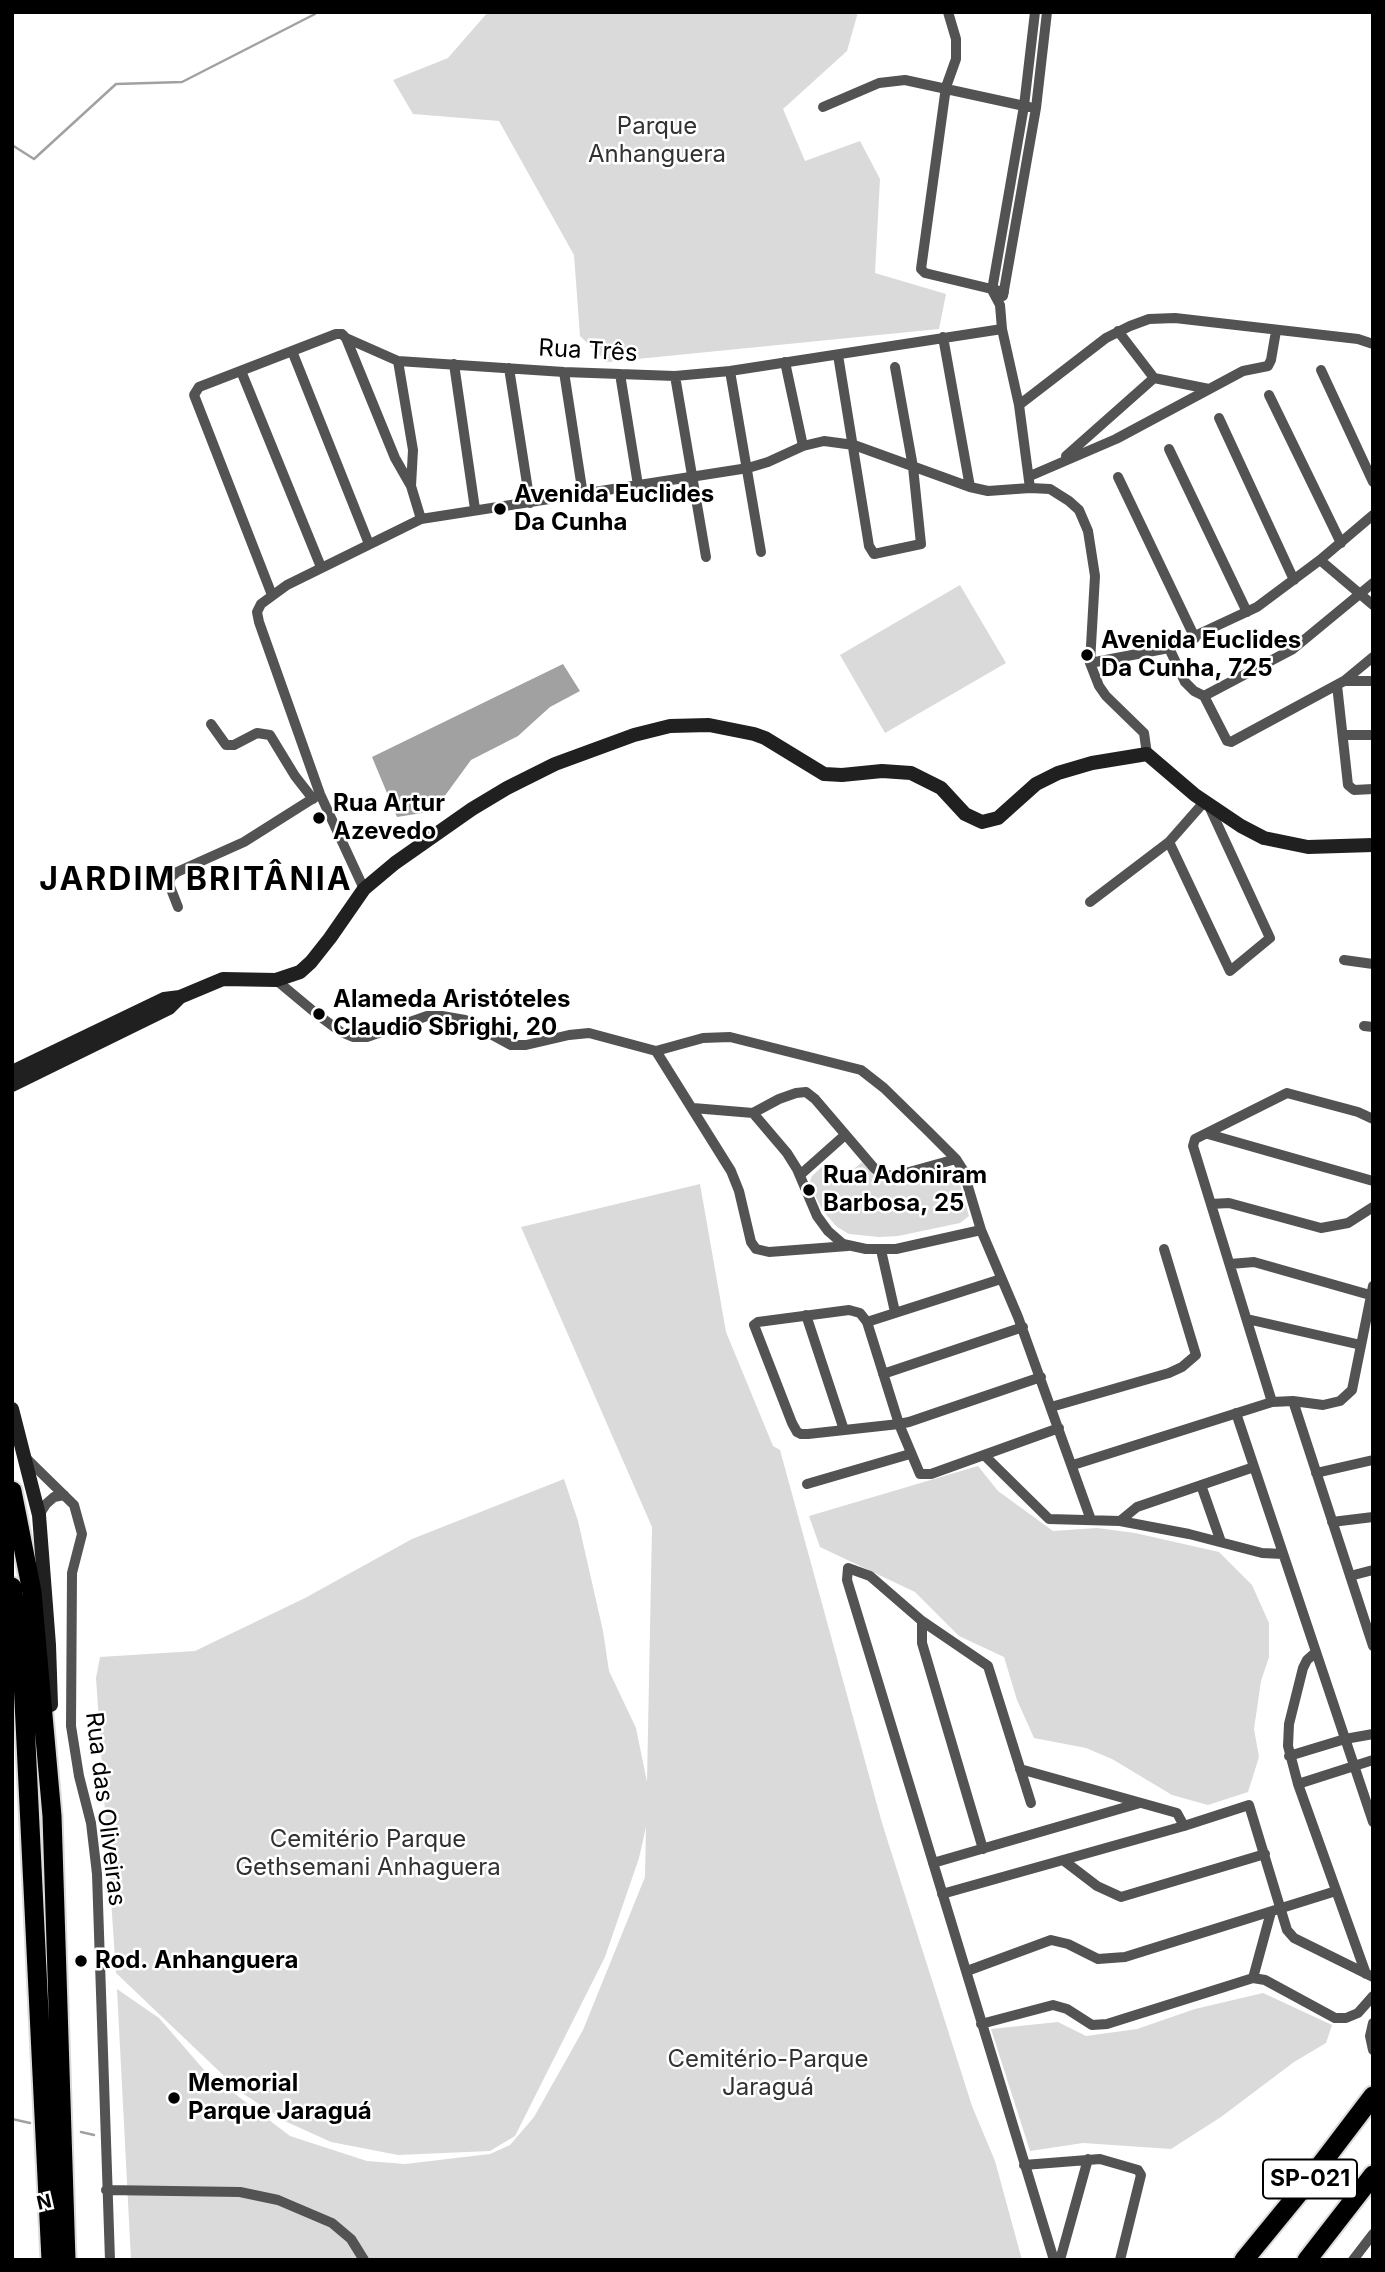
<!DOCTYPE html>
<meta charset="utf-8">
<style>
body{margin:0}
#map{position:relative;width:1385px;height:2272px;overflow:hidden;background:#fff;font-family:Inter,sans-serif}
canvas{display:block}
.frame{position:absolute;inset:0;border:14px solid #000;pointer-events:none}
.north{position:absolute;left:14px;top:2188px;width:70px;height:70px;-webkit-text-stroke:5px #fff;paint-order:stroke;rotate:347deg;font-size:19px;font-weight:700;line-height:28px;text-align:center;color:#000}
.north::after{content:'';display:block;margin:auto;width:24px;height:32px;background:#000;clip-path:polygon(50% 0,100% 100%,50% 72%,0 100%)}
</style>
<div id="map">
<canvas width="1385" height="2272"></canvas>
<div class="frame"></div>
<div class="north">N</div>
</div>
<script>
const ctx = document.querySelector('canvas').getContext('2d');
ctx.lineJoin = 'round';
function fill(path, color) { ctx.fillStyle = color; ctx.fill(path, 'evenodd'); }
const shape = rows => new Path2D(rows.map(r => 'M' + r).join(''));
function strokePath(path, color, width, dash) { ctx.strokeStyle = color; ctx.lineWidth = width; ctx.lineCap = dash ? 'butt' : 'round'; ctx.setLineDash(dash || []); ctx.stroke(path); }
function write(font, color, halo, rows, align = 'center') {
  ctx.font = font + ' Inter,sans-serif'; ctx.lineWidth = 5; ctx.setLineDash([]); ctx.textBaseline = 'middle'; ctx.strokeStyle = halo; ctx.fillStyle = color; for (const [text, x, y, turn = 0] of rows) {
    ctx.save(); ctx.translate(x, y); ctx.rotate((+turn || 0) * Math.PI / 180); ctx.textAlign = isNaN(turn) ? turn : align; if (halo) ctx.strokeText(text, 0, 0); ctx.fillText(text, 0, 0); ctx.restore();
  }
}
const green = shape([
 [488,12,858,12,847,51,783,109,805,161,860,141,880,179,875,273,946,294,939,329,607,362,580,336,574,255,499,121,413,114,393,80,448,58],
 [960,585,1006,663,885,733,840,655],
 [827,1162,842,1179,862,1162,877,1179,886,1182,951,1167,958,1177,969,1216,960,1223,898,1236,879,1237,849,1234,837,1227,823,1211,809,1184,812,1176],
 [700,1184,726,1332,773,1446,780,1450,882,1823,972,2106,995,2161,1022,2260,131,2260,117,1989,159,2018,205,2071,290,2136,367,2161,405,2164,490,2154,510,2145,534,2117,583,2030,645,1877,646,1827,639,1858,605,1957,515,2136,490,2151,398,2155,331,2142,287,2122,242,2093,116,1973,96,1678,100,1657,195,1651,305,1598,412,1539,564,1479,578,1521,603,1631,609,1671,636,1728,647,1782,652,1527,521,1227],
 [978,1466,998,1491,1053,1531,1097,1528,1135,1533,1219,1552,1252,1585,1269,1623,1269,1657,1261,1681,1254,1729,1259,1757,1248,1792,1208,1805,1172,1795,1112,1759,1086,1748,1034,1738,1017,1700,1004,1657,959,1636,915,1592,820,1547,809,1516],
 [1263,1993,1332,2025,1326,2043,1294,2062,1221,2117,1171,2149,1083,2143,1030,2151,991,2029,1058,2022,1086,2036,1137,2029,1195,2009]
]);
const water = shape([
 [563,664,580,691,550,707,518,736,471,760,444,797,422,813,397,817,372,757]
]);
const stream = shape([
 [12,145,34,159,116,84,182,82,315,14],
 [12,2119,30,2123],
 [81,2132,94,2135]
]);
const minor = shape([
 [948,12,956,39,956,59,946,87,921,269,925,273,1004,292],
 [823,107,879,83,905,80,1029,107],
 [1003,296,1036,108,1047,12],
 [1118,331,1154,378],
 [943,337,970,487],
 [346,338,395,458,411,486],
 [292,351,369,544],
 [838,355,869,546,874,554,921,544,913,467,895,367],
 [398,361,413,450,411,486,421,519],
 [785,362,803,446],
 [454,364,475,509],
 [509,368,530,503],
 [1321,370,1373,482],
 [241,371,321,567],
 [730,371,761,552],
 [564,372,583,495],
 [620,374,638,485],
 [675,376,706,557],
 [1269,395,1341,543],
 [1019,405,1106,338,1130,326,1149,319,1175,318,1358,339,1373,344],
 [1219,418,1294,580],
 [1169,449,1247,612],
 [1066,456,1154,378,1209,389],
 [1030,476,1116,439,1243,371,1268,366,1271,360,1276,331],
 [1118,477,1195,638],
 [1030,488,1019,405,1002,329,1000,305,992,290,1024,106,1035,12],
 [1320,560,1373,605],
 [272,595,194,395,199,387,336,334,342,334,346,338,398,361,564,372,675,376,730,371,1002,329],
 [1169,648,1185,682,1194,691,1204,696,1227,741,1231,742,1344,681,1373,657],
 [1090,663,1169,648,1257,607,1320,560,1373,515],
 [1344,681,1373,681],
 [1337,685,1348,785,1354,790,1373,789],
 [1204,696,1293,649,1373,583],
 [211,724,226,745,234,745,257,733,270,735,295,776,313,799],
 [1343,735,1373,735],
 [1169,842,1205,801],
 [364,889,320,794,259,622,257,612,261,604,287,585,421,519,748,468,768,462,803,446,824,441,854,445,970,487,988,491,1030,488,1050,489,1069,501,1079,510,1088,531,1095,576,1090,663,1099,686,1106,696,1144,733,1147,754],
 [1090,902,1169,842,1230,971,1270,938,1208,804],
 [178,907,169,884,171,877,177,872,244,842,320,794],
 [1344,960,1373,964],
 [276,980,318,1015,341,1032,353,1037,367,1037,427,1016,442,1016,465,1020,511,1045,526,1045,569,1035,589,1033,656,1051,703,1038,730,1037,861,1070,884,1088,929,1132,956,1159,963,1170,981,1230,1018,1317,1091,1520],
 [1364,1026,1373,1027],
 [656,1051,731,1171,739,1191,751,1242,756,1249,769,1252,848,1246],
 [693,1108,753,1113,779,1099,796,1093,806,1092,815,1099,874,1168,884,1176,902,1174,956,1159],
 [753,1113,787,1153,797,1169,817,1216,828,1231,843,1244,866,1249,896,1249,981,1230],
 [1208,1134,1373,1181],
 [800,1175,845,1135],
 [1211,1204,1229,1203,1321,1228,1348,1223,1373,1207],
 [881,1250,895,1312],
 [1230,1264,1254,1262,1370,1295],
 [806,1315,844,1430],
 [1247,1319,1361,1345],
 [867,1322,1001,1279],
 [883,1374,1023,1327],
 [1041,1377,909,1422,899,1424,808,1434,801,1434,797,1432,792,1423,754,1325,758,1322,849,1310,860,1313,867,1322,899,1424,920,1474,931,1474,1059,1428],
 [1293,1401,1373,1646],
 [1272,1402,1193,1146,1195,1139,1287,1093,1358,1112,1373,1119],
 [1051,1407,1169,1373,1182,1367,1196,1355,1164,1249],
 [1236,1413,1373,1822],
 [984,1455,1049,1519,1120,1521,1189,1534,1262,1553,1283,1554],
 [26,1458,74,1505,82,1534,72,1573,71,1726,79,1776,91,1823,97,1874,110,2260],
 [1073,1465,1272,1402,1293,1401,1323,1405,1340,1401,1352,1390,1373,1286],
 [1316,1473,1373,1460],
 [807,1484,910,1454],
 [1201,1485,1221,1542],
 [39,1515,46,1504,54,1497,64,1495],
 [1120,1521,1137,1507,1254,1467],
 [1332,1522,1373,1517],
 [1350,1576,1373,1570],
 [922,1621,922,1643,983,1849],
 [1316,1652,1307,1660,1303,1668,1289,1724,1288,1746,1298,1784,1366,1974],
 [1289,1756,1345,1739,1373,1734],
 [1020,1769,1177,1813,1184,1826],
 [1298,1784,1373,1760],
 [1031,1803,988,1666,922,1621,870,1576,848,1568,847,1580,1054,2260],
 [1063,1860,1097,1886,1121,1897,1265,1854],
 [933,1863,1140,1803],
 [942,1894,1184,1826,1249,1805,1287,1930,1294,1938,1373,1977],
 [967,1971,1051,1940,1068,1944,1098,1959,1125,1957,1336,1891],
 [1253,1978,1271,1912],
 [1373,2023,1370,2036,1373,2050],
 [981,2024,1053,2005,1067,2009,1092,2025,1107,2024,1253,1978,1265,1980,1335,2018,1346,2018,1358,2013,1373,1996],
 [1024,2165,1100,2159,1138,2170,1141,2175,1120,2260],
 [106,2190,240,2192,278,2200,332,2223,351,2239,364,2260],
 [1060,2260,1088,2159],
 [1353,2260,1373,2234]
]);
const secondary = shape([
 [12,1072,164,999,180,997,223,979,276,980,300,972,311,962,330,938,364,889,395,863,472,809,507,788,555,764,634,735,670,726,709,725,754,734,765,738,824,774,842,775,882,771,911,773,941,788,965,814,982,822,998,818,1036,784,1058,773,1092,763,1147,754,1195,795,1241,826,1264,838,1308,847,1373,845],
 [12,1085,169,1008,180,997],
 [12,1409,39,1515,49,1645,51,1705]
]);
const motorway = shape([
 [12,1491,32,1592,52,1816,66,2260],
 [12,1587,22,1660,51,2260],
 [1244,2260,1303,2188,1373,2096],
 [1307,2260,1373,2175]
]);
const markers = [
 [500,509,7,"#000"],
 [1087,655,7,"#000"],
 [319,818,7,"#000"],
 [319,1014,7,"#000"],
 [809,1190,7,"#000"],
 [81,1961,7,"#000"],
 [174,2098,7,"#000"]
];
const shields = [
 [1310,2179,94]
];
const shieldNames = [
 ["SP-021",1310,2179]
];
const parkNames = [
 ["Parque",657,127],
 ["Anhanguera",657,155],
 ["Cemitério Parque",368,1840],
 ["Gethsemani Anhaguera",368,1868],
 ["Cemitério-Parque",768,2060],
 ["Jaraguá",768,2088]
];
const streetNames = [
 ["Rua Três",588,351,3],
 ["Rua das Oliveiras",105,1809,83]
];
const poiNames = [
 ["Avenida Euclides",514,495],
 ["Da Cunha",514,523],
 ["Avenida Euclides",1101,641],
 ["Da Cunha, 725",1101,669],
 ["Rua Artur",333,804],
 ["Azevedo",333,832],
 ["Alameda Aristóteles",333,1000],
 ["Claudio Sbrighi, 20",333,1028],
 ["Rua Adoniram",823,1176],
 ["Barbosa, 25",823,1204],
 ["Rod. Anhanguera",95,1961],
 ["Memorial",188,2084],
 ["Parque Jaraguá",188,2112]
];
const districtNames = [
 ["JARDIM BRITÂNIA",196,880]
];
fill(green, '#dadada');
fill(water, '#a1a1a1');
strokePath(stream, '#a1a1a1', 2.5);
strokePath(motorway, '#dbdbdb', 23);
strokePath(minor, '#535353', 10);
strokePath(secondary, '#202020', 14);
strokePath(motorway, '#000', 19);
for (const [x, y, r, color] of markers) { const dot = new Path2D(); dot.arc(x, y, r, 0, 2 * Math.PI); ctx.fillStyle = color; ctx.fill(dot); strokePath(dot, '#fff', 2.5); }
for (const [x, y, w] of shields) { const box = new Path2D(); box.roundRect(x - w / 2, y - 19.5, w, 39, 5); ctx.fillStyle = '#fff'; ctx.fill(box); strokePath(box, '#000', 2); }
write('bold 23px', '#000', null, shieldNames);
write('24px', '#313131', '#fff', parkNames);
write('24px', '#000', '#fff', streetNames);
write('bold 24px', '#000', '#fff', poiNames, 'left');
ctx.letterSpacing = '2px';
write('bold 32px', '#000', '#fff', districtNames);
ctx.letterSpacing = '0px';
</script>
